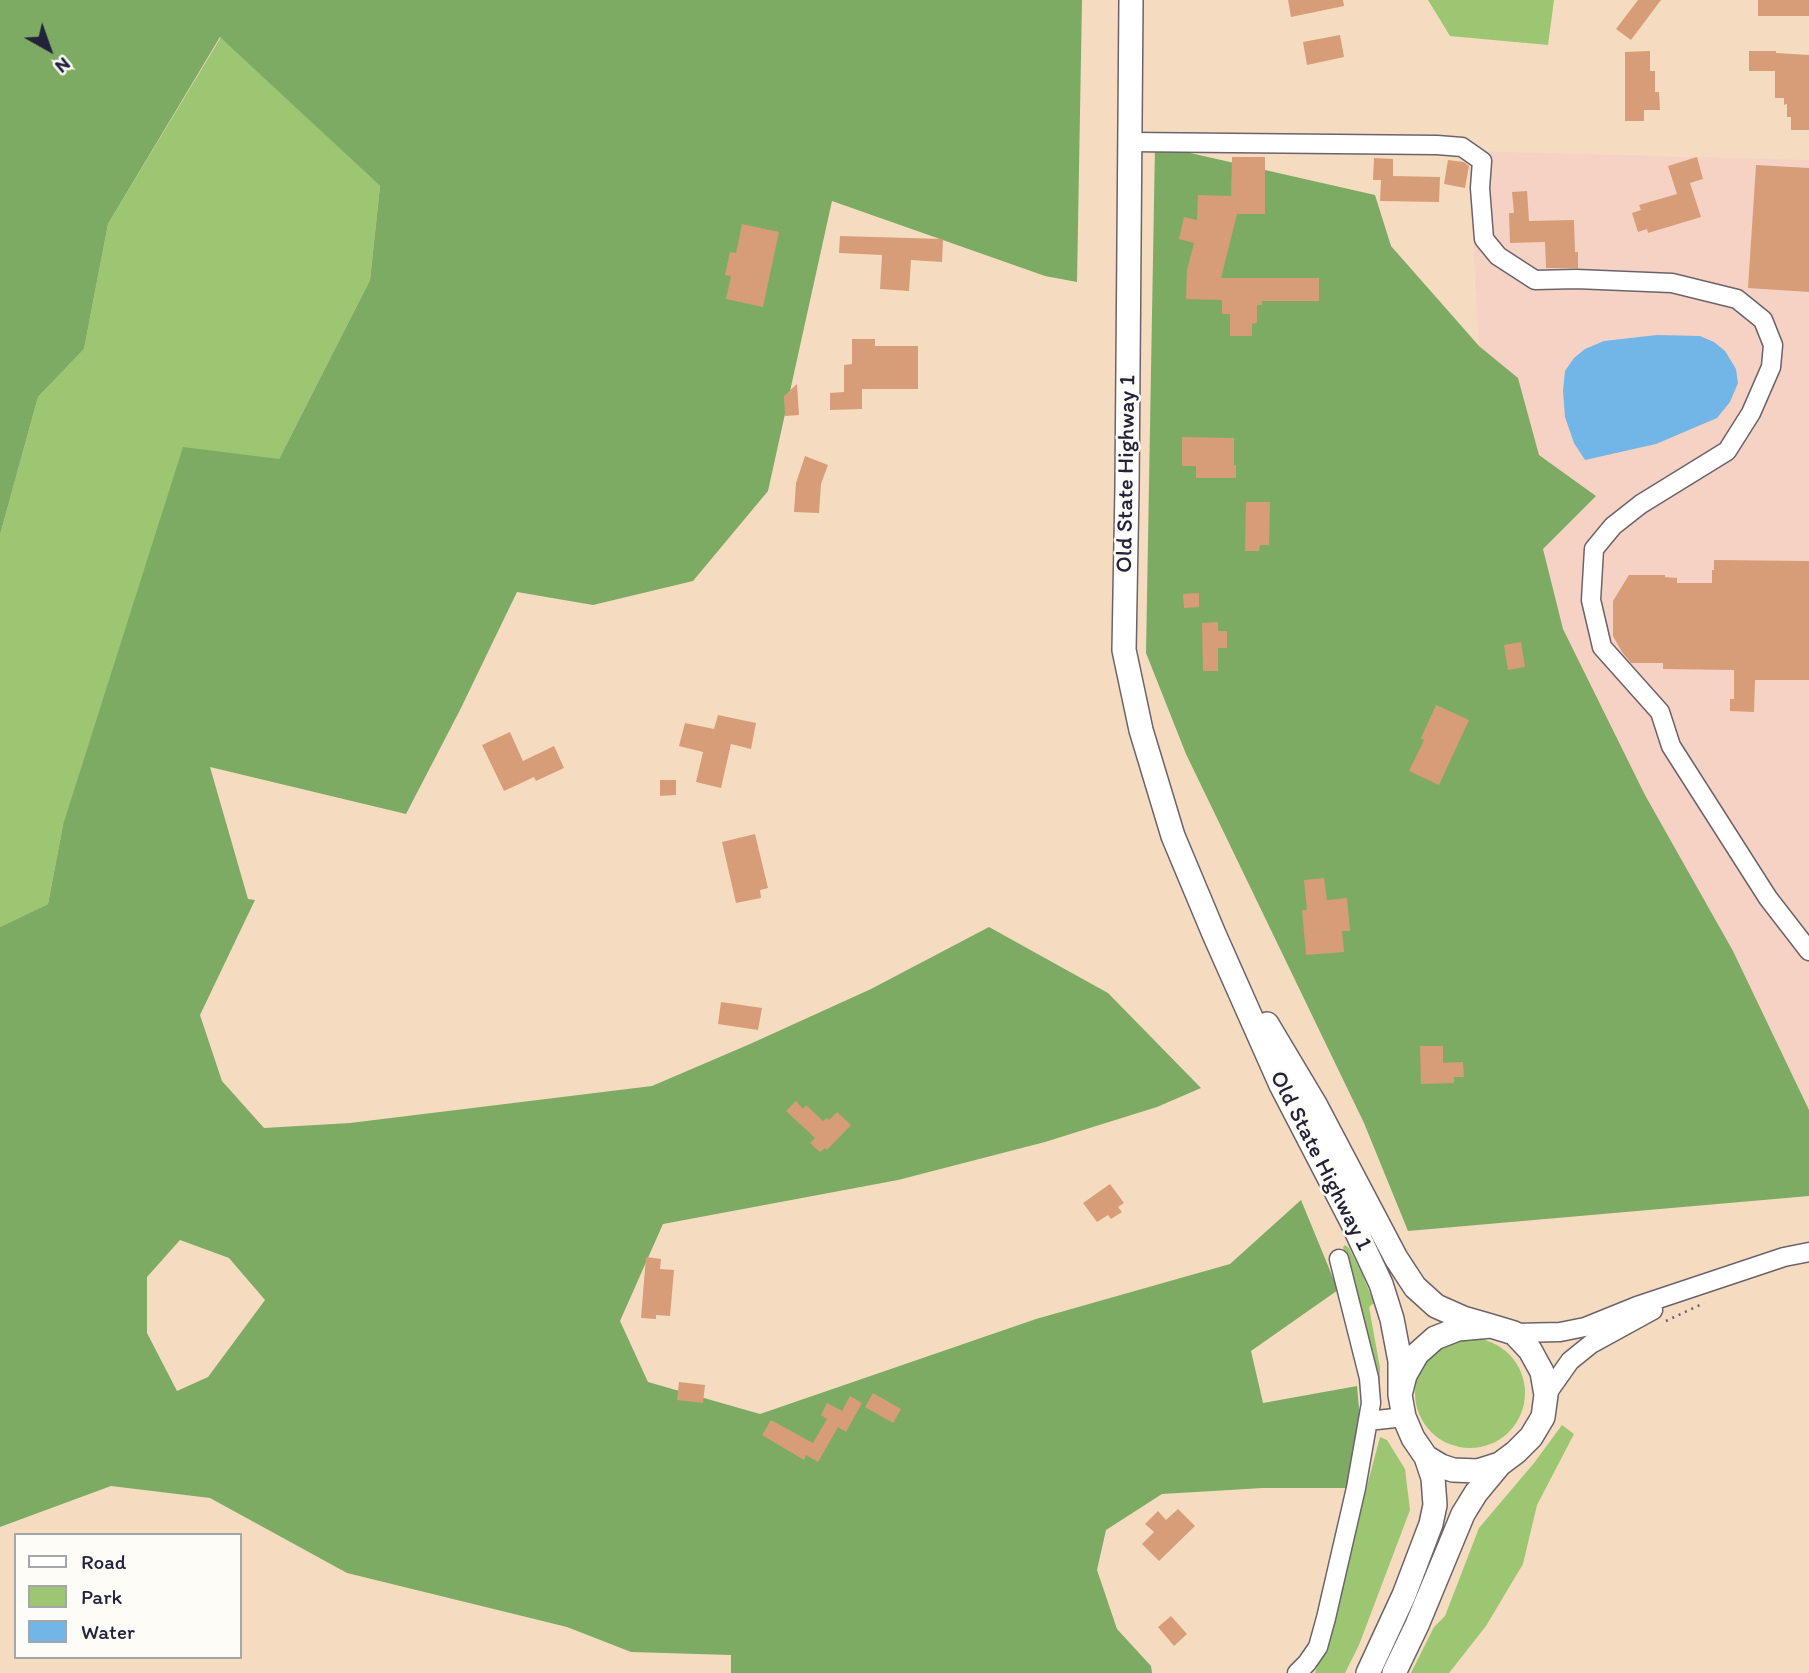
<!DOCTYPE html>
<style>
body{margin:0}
#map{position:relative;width:1809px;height:1673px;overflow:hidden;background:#f5dcc0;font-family:Itim,sans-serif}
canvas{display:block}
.legend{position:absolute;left:14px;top:1533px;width:228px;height:126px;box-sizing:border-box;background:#fdfcf7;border:2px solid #a5a5ac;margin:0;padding:9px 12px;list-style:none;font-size:21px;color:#22223b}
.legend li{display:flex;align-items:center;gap:14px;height:35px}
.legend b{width:35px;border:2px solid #a5a5ac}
.north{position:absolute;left:14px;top:14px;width:70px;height:70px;-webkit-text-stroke:5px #fdfcf7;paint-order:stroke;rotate:140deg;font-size:19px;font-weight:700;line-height:28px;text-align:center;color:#22223b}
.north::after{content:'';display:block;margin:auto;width:24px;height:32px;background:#22223b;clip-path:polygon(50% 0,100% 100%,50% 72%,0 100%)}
</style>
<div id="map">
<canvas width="1809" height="1673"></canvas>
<ul class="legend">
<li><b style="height:9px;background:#fff"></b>Road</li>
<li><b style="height:19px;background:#9cc672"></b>Park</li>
<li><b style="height:19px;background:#72b5e7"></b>Water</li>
</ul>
<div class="north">N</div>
</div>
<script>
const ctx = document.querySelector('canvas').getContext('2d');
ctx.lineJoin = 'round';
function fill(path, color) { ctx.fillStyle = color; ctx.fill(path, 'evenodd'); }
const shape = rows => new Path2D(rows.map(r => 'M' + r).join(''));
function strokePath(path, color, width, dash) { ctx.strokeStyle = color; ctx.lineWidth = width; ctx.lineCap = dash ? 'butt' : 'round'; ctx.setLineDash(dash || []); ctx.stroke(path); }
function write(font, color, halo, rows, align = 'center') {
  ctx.font = font + ' Itim,sans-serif'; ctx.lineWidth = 5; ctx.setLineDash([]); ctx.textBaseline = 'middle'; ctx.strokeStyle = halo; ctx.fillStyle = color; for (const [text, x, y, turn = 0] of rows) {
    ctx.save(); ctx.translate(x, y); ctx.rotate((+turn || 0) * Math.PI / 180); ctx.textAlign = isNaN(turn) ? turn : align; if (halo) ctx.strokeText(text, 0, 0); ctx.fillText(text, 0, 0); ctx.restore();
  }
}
const built = shape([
 [1468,151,1809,160,1809,1110,1733,951,1645,795,1563,629,1543,549,1596,496,1539,455,1518,378,1479,346]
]);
const green = shape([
 [1428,0,1554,0,1548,45,1450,36],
 [221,37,380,186,370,280,279,459,63,825,48,904,0,927,0,535,38,397,84,349,108,224],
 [1345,1245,1349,1248,1362,1274,1374,1303,1369,1307,1380,1368,1379,1402,1361,1316,1343,1247],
 '1415 1393a55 55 0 1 1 110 0a55 55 0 1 1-110 0Z',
 [1562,1425,1574,1434,1537,1505,1523,1564,1486,1626,1449,1673,1411,1673,1434,1627,1445,1616,1479,1528,1534,1463],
 [1380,1437,1387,1440,1405,1469,1410,1510,1359,1645,1345,1673,1315,1673,1326,1640]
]);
const forest = shape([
 [0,0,1082,0,1077,282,1045,276,832,201,768,491,693,581,593,605,517,592,460,710,406,814,210,767,248,899,255,900,200,1015,222,1081,264,1128,350,1123,652,1086,750,1044,871,989,989,927,1108,993,1201,1088,1157,1107,1045,1142,898,1180,663,1224,620,1321,648,1382,760,1414,1036,1319,1230,1264,1301,1200,1338,1290,1251,1351,1263,1403,1357,1386,1361,1431,1346,1488,1263,1488,1162,1494,1106,1530,1097,1570,1117,1629,1151,1666,1152,1673,731,1673,731,1655,631,1652,567,1627,347,1573,210,1498,111,1486,0,1527,0,927,48,904,63,825,183,447,279,459,370,280,380,186,220,37,108,224,84,349,38,397,0,535],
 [180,1240,229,1258,265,1300,208,1377,177,1391,147,1333,147,1277],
 [1155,145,1375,195,1391,246,1479,346,1518,378,1539,455,1596,496,1543,549,1563,629,1645,795,1733,951,1809,1110,1809,1196,1408,1231,1364,1123,1186,754,1146,653]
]);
const water = shape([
 [1657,335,1700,336,1714,342,1725,351,1736,369,1738,383,1730,402,1717,418,1656,444,1585,460,1574,443,1565,417,1563,391,1565,371,1574,358,1585,349,1604,341]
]);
const building = shape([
 [1288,0,1343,0,1344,6,1291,17],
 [1638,0,1661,0,1631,40,1616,29],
 [1758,0,1809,0,1809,16,1758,16],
 [1340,35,1344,57,1307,65,1303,42],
 [1650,51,1650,71,1655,71,1655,92,1659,92,1660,110,1644,110,1644,121,1625,121,1625,52],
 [1749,51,1776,51,1776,53,1809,55,1809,130,1791,130,1791,117,1787,117,1787,104,1784,105,1784,98,1775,98,1775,71,1749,71],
 [1232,157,1265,157,1265,214,1237,214,1221,278,1319,278,1319,301,1262,301,1262,305,1257,305,1257,323,1252,324,1252,336,1230,336,1230,314,1222,314,1222,300,1186,299,1187,270,1194,243,1179,239,1184,217,1197,220,1198,195,1231,196],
 [1697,157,1703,179,1690,183,1701,217,1648,233,1647,229,1638,232,1632,213,1641,210,1639,205,1677,194,1668,166],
 [1374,158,1393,159,1393,176,1440,177,1439,202,1380,201,1381,180,1373,180],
 [1448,160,1464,162,1469,166,1465,188,1444,184],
 [1756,165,1809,168,1809,292,1748,288],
 [1527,191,1529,221,1574,220,1575,252,1578,252,1578,268,1546,268,1545,242,1510,243,1509,213,1514,213,1512,192],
 [742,224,779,232,763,307,726,299,731,276,725,275,730,252,736,253],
 [840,236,943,239,942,262,911,260,909,291,880,289,882,255,839,253],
 [852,339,875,339,875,346,918,346,918,389,862,389,862,409,830,410,830,393,844,392,844,365,852,364],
 [797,384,799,415,785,416,784,396],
 [1182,437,1234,438,1234,465,1236,465,1236,478,1196,478,1196,466,1182,466],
 [805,456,828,465,821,484,819,513,794,512,796,483],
 [1246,502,1270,502,1269,545,1260,545,1259,551,1245,551],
 [1714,560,1809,561,1809,680,1755,680,1754,712,1730,711,1730,699,1734,699,1734,670,1663,669,1663,663,1631,663,1622,652,1613,636,1613,601,1629,575,1665,575,1665,577,1677,578,1677,583,1712,583,1712,570,1714,570],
 [1199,593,1199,607,1184,608,1183,594],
 [1218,622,1218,631,1227,631,1227,648,1218,648,1218,671,1203,671,1202,623],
 [1521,642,1525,667,1508,670,1504,645],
 [1436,705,1469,720,1439,785,1409,771,1424,740,1421,738],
 [718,715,756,723,751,749,731,744,721,788,696,782,703,752,679,746,685,723,714,729],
 [510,732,523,761,554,746,564,768,536,781,534,777,504,791,482,745],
 [660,780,676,780,676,795,660,796],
 [755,834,768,888,760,890,761,898,736,903,722,842],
 [1324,878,1327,900,1347,898,1350,931,1342,931,1344,952,1306,955,1302,910,1307,910,1304,880],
 [721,1002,762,1008,758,1030,718,1024],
 [1420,1046,1443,1046,1443,1063,1463,1062,1464,1077,1454,1077,1454,1083,1421,1084],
 [796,1101,803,1109,806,1105,823,1121,827,1118,829,1120,837,1112,851,1125,827,1150,825,1148,820,1152,810,1143,815,1138,786,1111],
 [1110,1184,1124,1203,1118,1207,1122,1212,1111,1219,1108,1215,1097,1222,1083,1203],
 [646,1257,661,1259,660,1269,674,1270,670,1316,656,1315,656,1319,641,1318],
 [679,1382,705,1385,703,1403,677,1400],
 [873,1393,901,1409,893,1423,865,1407],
 [850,1396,862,1403,846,1432,838,1427,818,1462,806,1455,804,1460,762,1435,771,1420,813,1443,827,1419,821,1415,827,1403,842,1411],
 [1178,1509,1195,1526,1159,1561,1142,1544,1154,1532,1145,1524,1158,1511,1166,1520],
 [1171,1616,1187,1634,1174,1646,1158,1627]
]);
const path = shape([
 [1666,1321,1704,1303]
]);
const minor = shape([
 [1130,142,1437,145,1462,147,1482,161,1480,188,1484,239,1498,256,1535,280,1576,279,1672,283,1737,299,1763,320,1773,345,1771,367,1751,413,1727,451,1641,504,1613,526,1594,549,1591,600,1602,647,1660,712,1671,746,1768,898,1809,951],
 [1514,1333,1560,1332,1585,1327,1637,1306,1784,1257,1809,1252],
 [1546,1395,1570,1361,1591,1344,1653,1310],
 [1368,1421,1404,1417],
 [1297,1673,1307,1663,1318,1647,1326,1618,1356,1488,1371,1403,1369,1378,1339,1259]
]);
const major = shape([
 [1131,0,1127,487,1124,650,1141,730,1173,836,1214,934,1281,1085,1352,1222,1381,1284,1392,1319,1400,1361,1400,1395],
 [1267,1024,1316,1106,1396,1258,1415,1287,1436,1306,1463,1318,1491,1326,1514,1333,1530,1350,1542,1372,1546,1395,1543,1417,1531,1437,1516,1452,1500,1464,1478,1471,1453,1470,1441,1466,1426,1457,1413,1438,1404,1417,1400,1395,1405,1375,1417,1354,1435,1338,1458,1329,1491,1326],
 [1368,1673,1404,1595,1431,1524,1435,1505,1433,1478,1426,1457],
 [1394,1673,1417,1625,1463,1514,1476,1493,1500,1464]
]);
const streetNames = [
 ["Old State Highway 1",1127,474,-89],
 ["Old State Highway 1",1320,1161,63]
];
fill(built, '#f6d2c4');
fill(green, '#9cc672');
fill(forest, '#7dab64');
fill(water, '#72b5e7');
fill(building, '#d69d78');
strokePath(minor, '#6c636a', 21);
strokePath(major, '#6c636a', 26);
strokePath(path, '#6c636a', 2.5, [2, 5]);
strokePath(minor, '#fff', 18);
strokePath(major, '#fff', 23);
write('23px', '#22223b', '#fdfcf7', streetNames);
</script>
